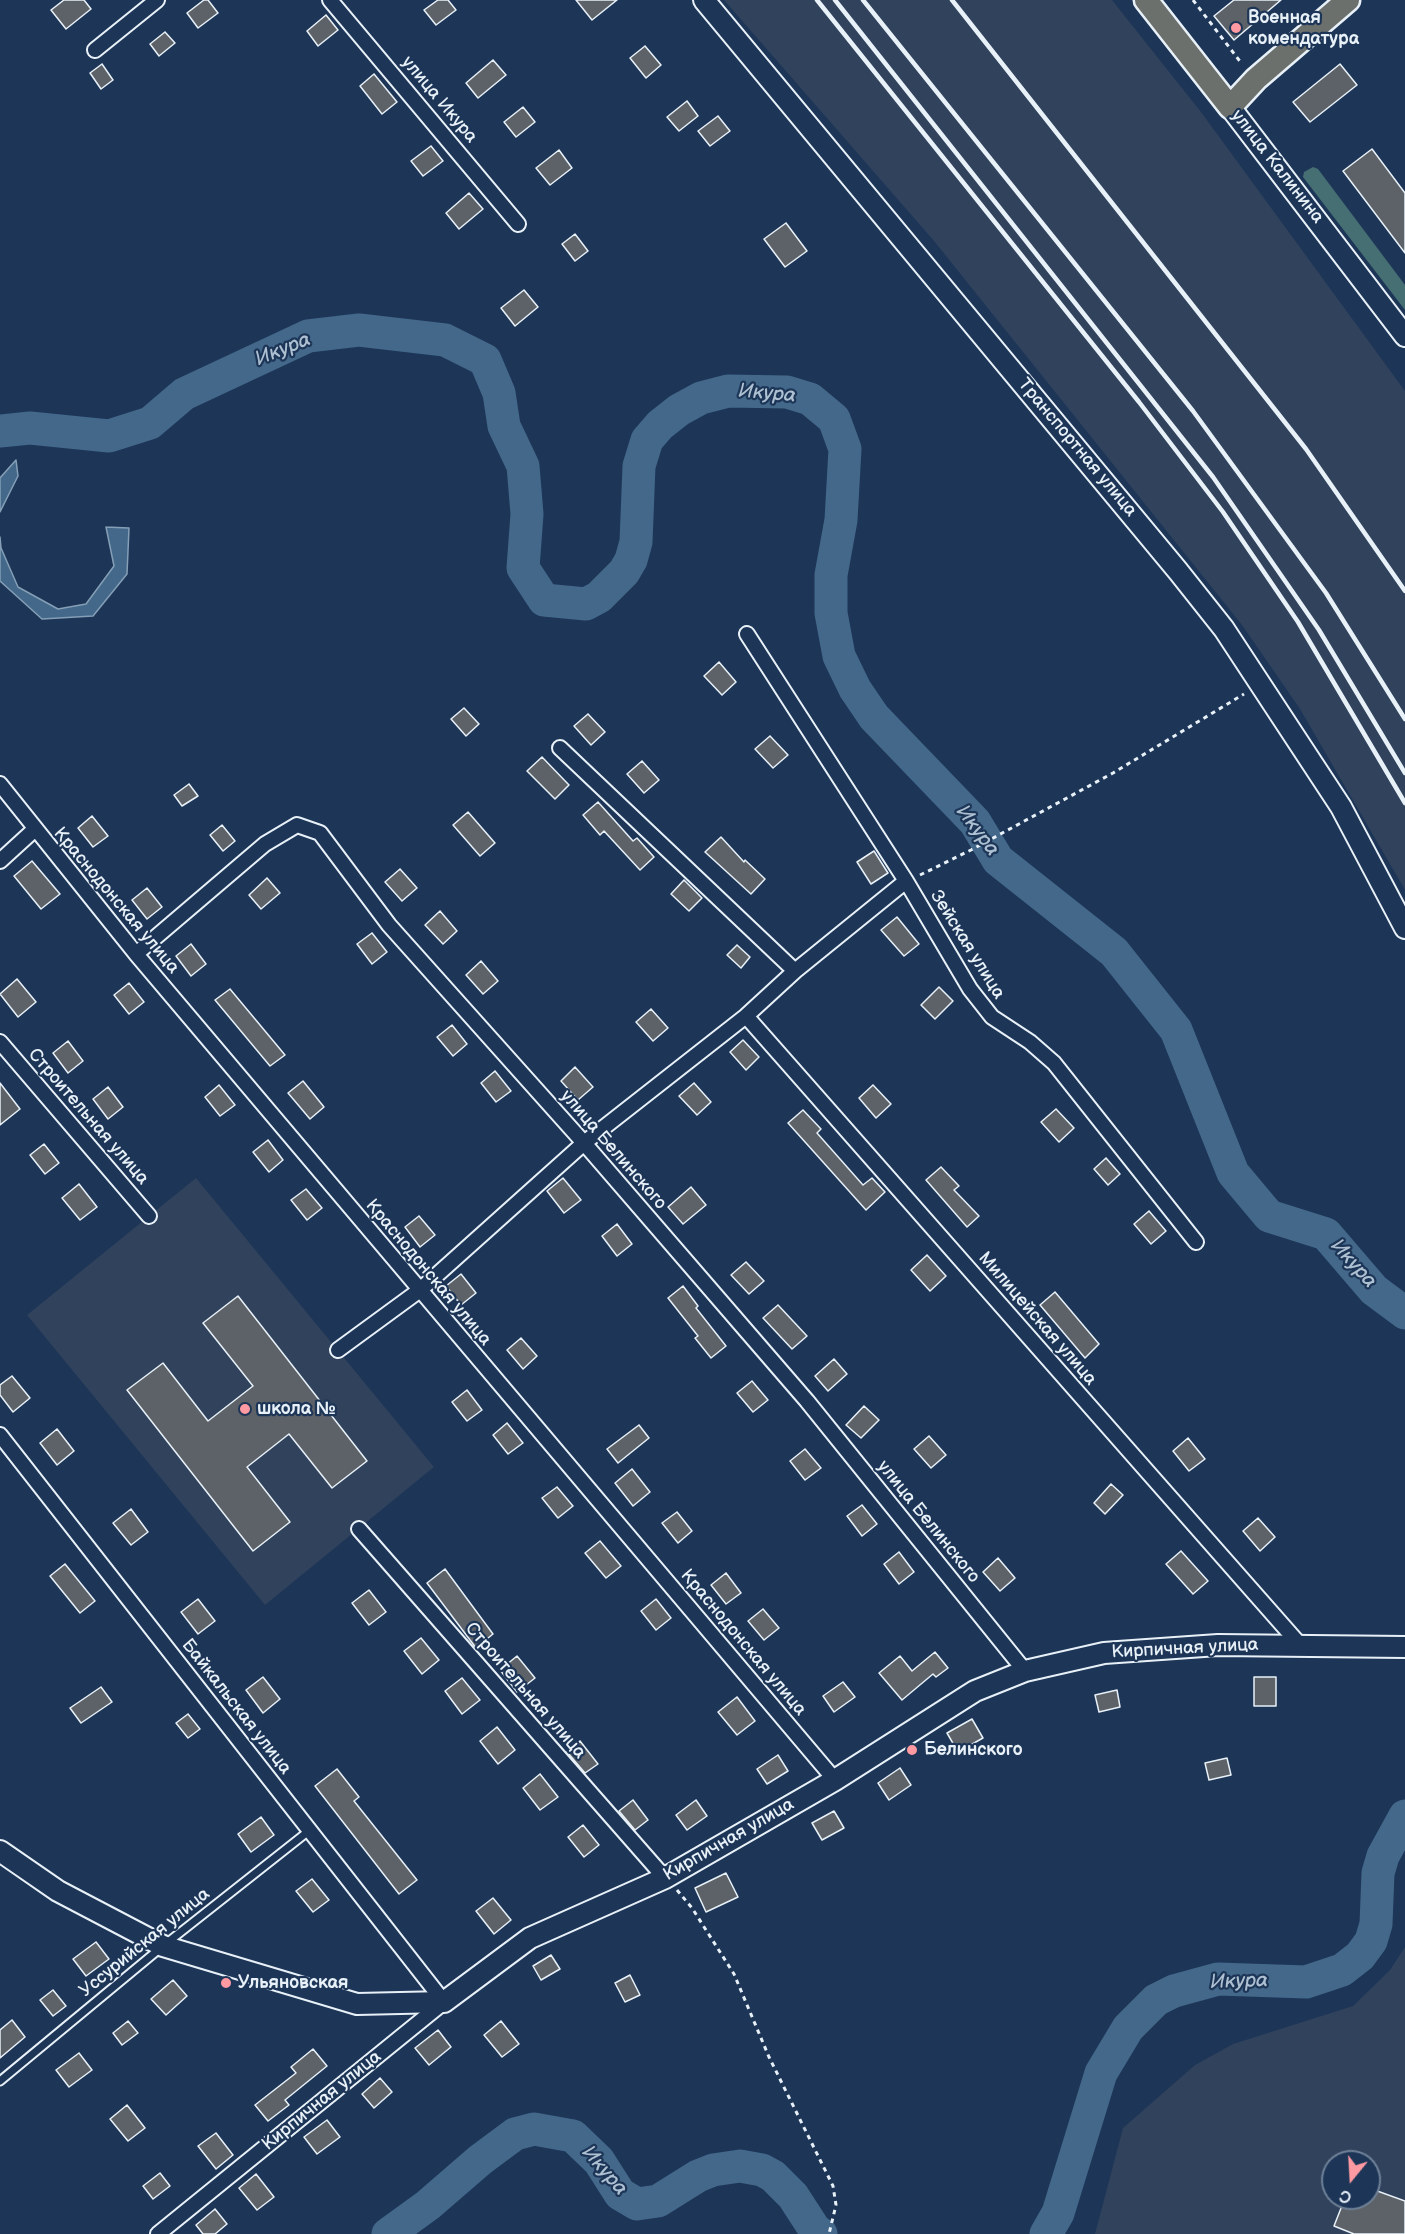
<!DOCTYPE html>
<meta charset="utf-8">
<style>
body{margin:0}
#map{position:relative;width:1405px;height:2234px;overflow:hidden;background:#1d3557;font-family:"Balsamiq Sans",sans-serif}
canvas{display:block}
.north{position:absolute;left:1321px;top:2150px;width:60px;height:60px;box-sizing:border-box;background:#1d3557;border:2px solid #6e8097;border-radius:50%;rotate:198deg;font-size:16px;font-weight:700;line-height:24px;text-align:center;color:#e8f1f8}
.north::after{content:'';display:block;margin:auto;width:21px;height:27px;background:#ff9aa2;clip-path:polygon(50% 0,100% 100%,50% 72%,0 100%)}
</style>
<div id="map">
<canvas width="1405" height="2234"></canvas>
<div class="north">С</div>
</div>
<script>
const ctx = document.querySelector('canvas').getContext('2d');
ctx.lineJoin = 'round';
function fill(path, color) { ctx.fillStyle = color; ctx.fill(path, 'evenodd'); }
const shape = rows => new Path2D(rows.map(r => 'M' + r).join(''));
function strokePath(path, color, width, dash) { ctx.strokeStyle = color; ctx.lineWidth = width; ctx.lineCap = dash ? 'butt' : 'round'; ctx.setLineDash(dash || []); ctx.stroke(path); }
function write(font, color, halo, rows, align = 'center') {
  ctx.font = font + ' "Balsamiq Sans",sans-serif'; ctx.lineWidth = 4.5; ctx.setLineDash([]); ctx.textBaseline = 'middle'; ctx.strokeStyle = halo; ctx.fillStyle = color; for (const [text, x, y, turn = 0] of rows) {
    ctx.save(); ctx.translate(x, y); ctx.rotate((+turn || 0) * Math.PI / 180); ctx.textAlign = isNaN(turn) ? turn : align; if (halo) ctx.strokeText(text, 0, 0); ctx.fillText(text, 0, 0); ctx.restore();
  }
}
const built = shape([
 [724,0,1112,0,1201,112,1405,391,1405,890,1300,709,1242,625,934,241],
 [196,1178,434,1467,265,1605,27,1315],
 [1405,1947,1405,2234,1095,2234,1123,2128,1195,2065,1233,2044,1353,2006,1390,1970],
 [1333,2162,1369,2162,1369,2198,1333,2198]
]);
const green = shape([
 [1313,167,1318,169,1405,285,1405,310,1303,177,1304,172]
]);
const water = shape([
 [16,460,18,476,0,512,0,478,16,460],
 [106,527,129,528,127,574,93,616,42,619,0,581,0,537,1,548,18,587,58,609,86,604,114,566,106,527]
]);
const river = shape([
 [0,431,30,428,109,436,150,423,184,394,308,336,359,330,445,340,485,360,499,393,504,426,523,466,527,514,523,568,544,600,586,604,599,597,624,572,631,560,636,542,639,466,647,440,660,425,679,410,701,398,728,391,787,392,810,399,834,419,845,449,841,520,831,575,831,613,839,656,855,689,874,717,975,822,998,860,1114,952,1176,1030,1233,1173,1269,1216,1326,1234,1374,1290,1405,1313],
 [388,2234,428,2205,480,2160,515,2134,534,2129,573,2136,599,2161,620,2194,637,2204,658,2201,698,2176,713,2170,740,2166,762,2170,773,2176,793,2196,815,2230,821,2234],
 [1046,2234,1058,2213,1101,2073,1128,2028,1156,2000,1174,1991,1218,1979,1306,1982,1342,1970,1360,1956,1371,1941,1376,1924,1378,1873,1383,1856,1405,1816]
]);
const building = shape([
 [64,0,84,0,91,9,66,29,51,10,64,0],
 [204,0,208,0,218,13,198,28,187,13,204,0],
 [438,0,448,0,456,10,436,25,424,10,438,0],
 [576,0,617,0,592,20,576,0],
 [1234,0,1281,0,1234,40,1214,16,1234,0],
 [326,15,338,30,318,46,307,31,326,15],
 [165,32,175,43,159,56,150,44,165,32],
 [645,46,661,65,646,78,630,58,645,46],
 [493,60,506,75,478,98,466,83,493,60],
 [102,64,113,80,101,89,90,73,102,64],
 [1340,64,1357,85,1310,122,1293,102,1340,64],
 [374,74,397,102,382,114,360,86,374,74],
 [687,101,698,116,679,131,667,117,687,101],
 [523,107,535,122,516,137,504,122,523,107],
 [718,116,730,131,710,146,698,131,718,116],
 [431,146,443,161,423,176,411,161,431,146],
 [1372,149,1405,193,1405,253,1343,171,1372,149],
 [559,150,572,168,550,185,536,168,559,150],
 [469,193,483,209,459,229,446,213,469,193],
 [786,223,807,251,785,267,764,239,786,223],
 [575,234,588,251,575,261,562,244,575,234],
 [524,290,538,307,515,326,501,308,524,290],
 [719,662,736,682,722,695,704,676,719,662],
 [464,708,479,724,466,736,451,719,464,708],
 [588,714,605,732,591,745,574,726,588,714],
 [770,736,788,755,773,768,755,749,770,736],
 [542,757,569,785,555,799,527,771,542,757],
 [642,761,659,780,644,793,627,774,642,761],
 [189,784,198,796,182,806,174,795,189,784],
 [598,802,633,841,637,838,654,857,640,870,604,831,600,835,583,815,598,802],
 [468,812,495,843,480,856,453,825,468,812],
 [92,816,108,836,93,847,78,828,92,816],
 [222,825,235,841,223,851,210,835,222,825],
 [721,837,744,862,745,860,765,879,751,894,705,852,721,837],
 [874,851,888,873,871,884,857,862,874,851],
 [32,861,60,894,41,909,14,876,32,861],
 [400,869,417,888,402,901,385,882,400,869],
 [267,878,280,893,261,909,249,895,267,878],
 [684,880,702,898,689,911,671,894,684,880],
 [147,888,162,907,147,919,132,900,147,888],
 [440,911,457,931,443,944,425,925,440,911],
 [897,917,919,944,904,956,881,930,897,917],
 [372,933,387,952,372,964,357,944,372,933],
 [191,944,206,964,191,976,176,956,191,944],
 [737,945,750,957,741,968,727,955,737,945],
 [481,961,498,981,483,994,466,975,481,961],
 [17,979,36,1002,18,1017,0,994,17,979],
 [129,983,144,1002,129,1014,114,995,129,983],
 [939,987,953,1001,935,1019,921,1005,939,987],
 [230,989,285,1055,270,1066,215,1000,230,989],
 [651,1009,668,1028,653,1041,636,1022,651,1009],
 [452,1025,467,1044,453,1056,437,1037,452,1025],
 [743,1040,759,1057,746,1070,730,1052,743,1040],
 [68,1041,83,1061,68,1073,53,1053,68,1041],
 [575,1067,593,1087,578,1100,561,1081,575,1067],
 [495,1071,511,1091,496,1102,481,1083,495,1071],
 [303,1081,324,1107,310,1119,288,1093,303,1081],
 [0,1083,20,1109,0,1125,0,1083],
 [694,1083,711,1102,697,1115,679,1096,694,1083],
 [219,1085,235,1105,220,1116,205,1097,219,1085],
 [873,1085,891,1104,876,1118,859,1098,873,1085],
 [108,1087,123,1107,108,1119,93,1099,108,1087],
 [1056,1109,1074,1128,1059,1142,1041,1122,1056,1109],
 [803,1110,821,1129,817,1133,863,1185,872,1178,885,1192,866,1210,788,1123,803,1110],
 [268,1140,283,1160,269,1172,253,1152,268,1140],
 [44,1144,59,1163,45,1174,30,1155,44,1144],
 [1106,1158,1120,1174,1108,1185,1094,1169,1106,1158],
 [941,1167,959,1186,954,1190,979,1216,967,1227,926,1180,941,1167],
 [563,1178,581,1200,564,1213,547,1191,563,1178],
 [79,1184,97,1207,80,1220,62,1198,79,1184],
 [691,1187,706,1205,683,1224,668,1207,691,1187],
 [306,1189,322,1208,307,1220,291,1200,306,1189],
 [1149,1211,1166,1231,1151,1244,1134,1224,1149,1211],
 [419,1216,435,1235,420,1247,405,1227,419,1216],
 [617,1224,632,1244,617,1256,602,1236,617,1224],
 [927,1255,946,1276,930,1291,911,1270,927,1255],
 [746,1262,764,1281,749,1294,731,1275,746,1262],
 [461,1274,476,1293,461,1305,446,1286,461,1274],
 [683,1286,698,1306,696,1308,726,1346,711,1358,695,1338,698,1336,668,1298,683,1286],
 [1055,1292,1099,1344,1085,1358,1040,1305,1055,1292],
 [238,1296,367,1461,332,1488,289,1434,247,1467,290,1522,253,1551,127,1390,163,1363,208,1421,253,1386,203,1323,238,1296],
 [778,1305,807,1336,792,1349,763,1318,778,1305],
 [521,1338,537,1356,523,1369,507,1350,521,1338],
 [834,1359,847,1374,828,1391,815,1376,834,1359],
 [12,1376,30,1398,13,1412,0,1395,0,1385,12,1376],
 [752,1381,768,1400,753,1412,737,1393,752,1381],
 [467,1390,482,1410,467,1421,452,1402,467,1390],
 [864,1406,879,1420,861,1438,846,1425,864,1406],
 [507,1423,523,1443,508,1454,493,1435,507,1423],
 [639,1425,649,1438,618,1463,607,1449,639,1425],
 [57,1429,74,1451,57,1465,40,1443,57,1429],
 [929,1436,946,1455,931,1468,914,1449,929,1436],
 [1188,1438,1205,1459,1189,1471,1173,1451,1188,1438],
 [805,1449,821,1468,805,1480,790,1461,805,1449],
 [632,1469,650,1492,633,1506,615,1483,632,1469],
 [1111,1484,1123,1495,1105,1514,1094,1503,1111,1484],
 [557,1487,573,1506,558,1518,542,1498,557,1487],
 [862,1505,877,1524,862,1536,847,1516,862,1505],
 [131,1509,148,1532,131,1545,113,1523,131,1509],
 [677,1512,692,1531,678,1543,662,1523,677,1512],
 [1258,1518,1275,1537,1260,1551,1243,1531,1258,1518],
 [600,1541,621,1566,606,1578,585,1553,600,1541],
 [1181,1551,1208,1581,1193,1594,1166,1564,1181,1551],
 [899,1552,914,1572,899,1584,884,1564,899,1552],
 [998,1558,1015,1578,1000,1591,983,1572,998,1558],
 [65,1564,95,1601,80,1613,50,1576,65,1564],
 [445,1569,493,1634,476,1648,427,1583,445,1569],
 [726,1573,741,1593,726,1604,711,1585,726,1573],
 [369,1590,386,1612,369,1625,352,1603,369,1590],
 [198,1599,215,1621,198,1634,181,1612,198,1599],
 [656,1599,671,1618,656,1630,641,1611,656,1599],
 [763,1609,779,1628,764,1640,748,1621,763,1609],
 [421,1638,439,1660,422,1674,404,1651,421,1638],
 [935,1652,948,1668,936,1677,933,1674,902,1700,879,1673,900,1656,912,1671,935,1652],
 [517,1656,535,1678,517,1692,500,1670,517,1656],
 [263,1677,280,1699,263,1713,246,1690,263,1677],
 [1254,1677,1276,1677,1276,1706,1254,1706,1254,1677],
 [462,1678,480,1700,462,1714,445,1691,462,1678],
 [843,1682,855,1697,834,1712,823,1696,843,1682],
 [101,1687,112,1702,81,1723,70,1708,101,1687],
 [1117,1690,1120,1707,1099,1712,1095,1695,1117,1690],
 [737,1697,755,1721,737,1735,718,1712,737,1697],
 [188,1714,200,1729,188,1738,176,1723,188,1714],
 [972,1719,983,1738,958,1752,947,1733,972,1719],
 [497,1727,515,1750,498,1764,480,1741,497,1727],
 [580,1741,598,1764,585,1773,567,1752,580,1741],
 [778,1755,788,1771,767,1784,757,1769,778,1755],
 [1227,1758,1231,1775,1209,1780,1205,1763,1227,1758],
 [900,1768,911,1785,889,1800,878,1783,900,1768],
 [337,1769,359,1797,354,1801,417,1880,399,1894,315,1786,337,1769],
 [540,1774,558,1797,540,1810,523,1788,540,1774],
 [633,1800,648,1820,635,1830,619,1811,633,1800],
 [696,1800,707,1816,687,1830,676,1815,696,1800],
 [834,1811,844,1828,822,1840,812,1823,834,1811],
 [261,1817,274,1835,251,1852,238,1834,261,1817],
 [583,1825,599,1845,584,1857,568,1837,583,1825],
 [726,1873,738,1897,706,1912,695,1888,726,1873],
 [312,1879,329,1900,313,1912,296,1891,312,1879],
 [493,1898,511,1920,494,1934,476,1911,493,1898],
 [96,1942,109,1959,86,1976,73,1959,96,1942],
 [551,1955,560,1969,541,1980,533,1966,551,1955],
 [630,1975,640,1995,625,2002,615,1983,630,1975],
 [173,1980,187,1996,166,2015,151,1999,173,1980],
 [53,1990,66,2006,53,2016,40,2000,53,1990],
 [12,2020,25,2037,0,2058,0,2030,12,2020],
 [128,2021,138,2033,122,2045,113,2033,128,2021],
 [501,2021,519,2044,502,2057,484,2035,501,2021],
 [438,2030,451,2047,429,2065,415,2048,438,2030],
 [313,2049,327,2066,285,2100,289,2105,268,2121,255,2105,296,2073,291,2067,313,2049],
 [79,2053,92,2070,69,2087,56,2070,79,2053],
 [380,2078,392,2092,374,2108,362,2094,380,2078],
 [127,2105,145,2128,128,2141,110,2119,127,2105],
 [327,2120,340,2137,317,2154,304,2137,327,2120],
 [216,2133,233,2155,216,2169,198,2146,216,2133],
 [160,2173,170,2186,153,2199,143,2186,160,2173],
 [256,2174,274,2197,257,2210,239,2188,256,2174],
 [1369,2188,1405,2201,1405,2234,1354,2234,1334,2226,1345,2198,1369,2198,1369,2188],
 [215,2209,227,2224,215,2234,203,2234,196,2225,215,2209]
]);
const path = shape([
 [1193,0,1242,64],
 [920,875,971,850,1113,773,1244,694],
 [677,1890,692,1908,734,1974,769,2057,833,2186,836,2205,829,2234]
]);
const lane = shape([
 [0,2081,163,1946,310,1830]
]);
const street = shape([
 [330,0,518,224],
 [95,50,157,0],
 [747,634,906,881,970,989,992,1017,1030,1042,1054,1063,1196,1242],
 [560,748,795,971],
 [0,784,136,954,835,1780],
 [0,861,34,830],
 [136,954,265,844,297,825,320,833,389,925,584,1143,807,1401,1025,1671],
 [746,1016,1301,1646],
 [0,1042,149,1216],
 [338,1350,420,1290,584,1143,746,1016,795,971,906,881],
 [0,1435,444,2002,158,2234],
 [359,1529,665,1878]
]);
const secondary = shape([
 [704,0,1178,571,1224,629,1341,807,1405,928],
 [1230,107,1405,336],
 [0,1851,58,1891,163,1946,357,2004,444,2002,530,1938,665,1878,835,1780,975,1691,1025,1671,1104,1653,1218,1645,1405,1647]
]);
const primary = shape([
 [1146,0,1230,107,1256,79,1348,0]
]);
const rail = shape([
 [817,0,1139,402,1223,512,1298,622,1405,803],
 [835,0,1213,477,1319,630,1405,773],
 [863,0,1193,411,1326,593,1405,719],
 [952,0,1306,449,1405,591]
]);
const markers = [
 [1236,28,6,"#ff9aa2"],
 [245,1409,6,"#ff9aa2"],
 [912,1750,6,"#ff9aa2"],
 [226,1983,6,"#ff9aa2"]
];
const poiNames = [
 ["Военная",1248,18],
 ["комендатура",1248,39],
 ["школа №",257,1409],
 ["Белинского",924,1750],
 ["Ульяновская",238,1983]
];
const streetNames = [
 ["улица Икура",439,100,50],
 ["улица Калинина",1277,167,52],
 ["Транспортная улица",1077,448,50],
 ["Краснодонская улица",116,901,50],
 ["Зейская улица",967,945,58],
 ["Строительная улица",88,1117,49],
 ["улица Белинского",613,1150,49],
 ["Краснодонская улица",428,1273,50],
 ["Милицейская улица",1037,1319,49],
 ["улица Белинского",928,1522,51],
 ["Краснодонская улица",743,1643,50],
 ["Кирпичная улица",1185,1649,-3],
 ["Строительная улица",525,1691,49],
 ["Байкальская улица",236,1707,52],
 ["Кирпичная улица",729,1840,-30],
 ["Уссурийская улица",145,1943,-39],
 ["Кирпичная улица",322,2101,-39]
];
const waterNames = [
 ["Икура",283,350,-22],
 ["Икура",767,394,5],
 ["Икура",977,831,53],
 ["Икура",1353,1264,48],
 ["Икура",1239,1982,-2],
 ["Икура",604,2171,49]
];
fill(built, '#30425c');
fill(green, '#466f74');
fill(water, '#43688a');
strokePath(water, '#859fb6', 1.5);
strokePath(river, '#43688a', 33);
fill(building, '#5d6268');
strokePath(building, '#e8f1f8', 1.5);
strokePath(lane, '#e8f1f8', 11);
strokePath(street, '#e8f1f8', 18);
strokePath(secondary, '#e8f1f8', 24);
strokePath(primary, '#e8f1f8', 27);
strokePath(path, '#e8f1f8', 3, [4.5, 4.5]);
strokePath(lane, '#1d3557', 7);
strokePath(street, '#1d3557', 14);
strokePath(secondary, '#1d3557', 20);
strokePath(primary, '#6c706d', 22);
strokePath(rail, '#e8f1f8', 4.5);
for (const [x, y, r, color] of markers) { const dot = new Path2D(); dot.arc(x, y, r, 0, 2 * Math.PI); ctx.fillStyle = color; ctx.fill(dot); strokePath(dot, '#1d3557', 2); }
write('bold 18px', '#e8f1f8', '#1d3557', poiNames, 'left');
write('18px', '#e8f1f8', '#1d3557', streetNames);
write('italic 20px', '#aec1d2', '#1d3557', waterNames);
</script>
